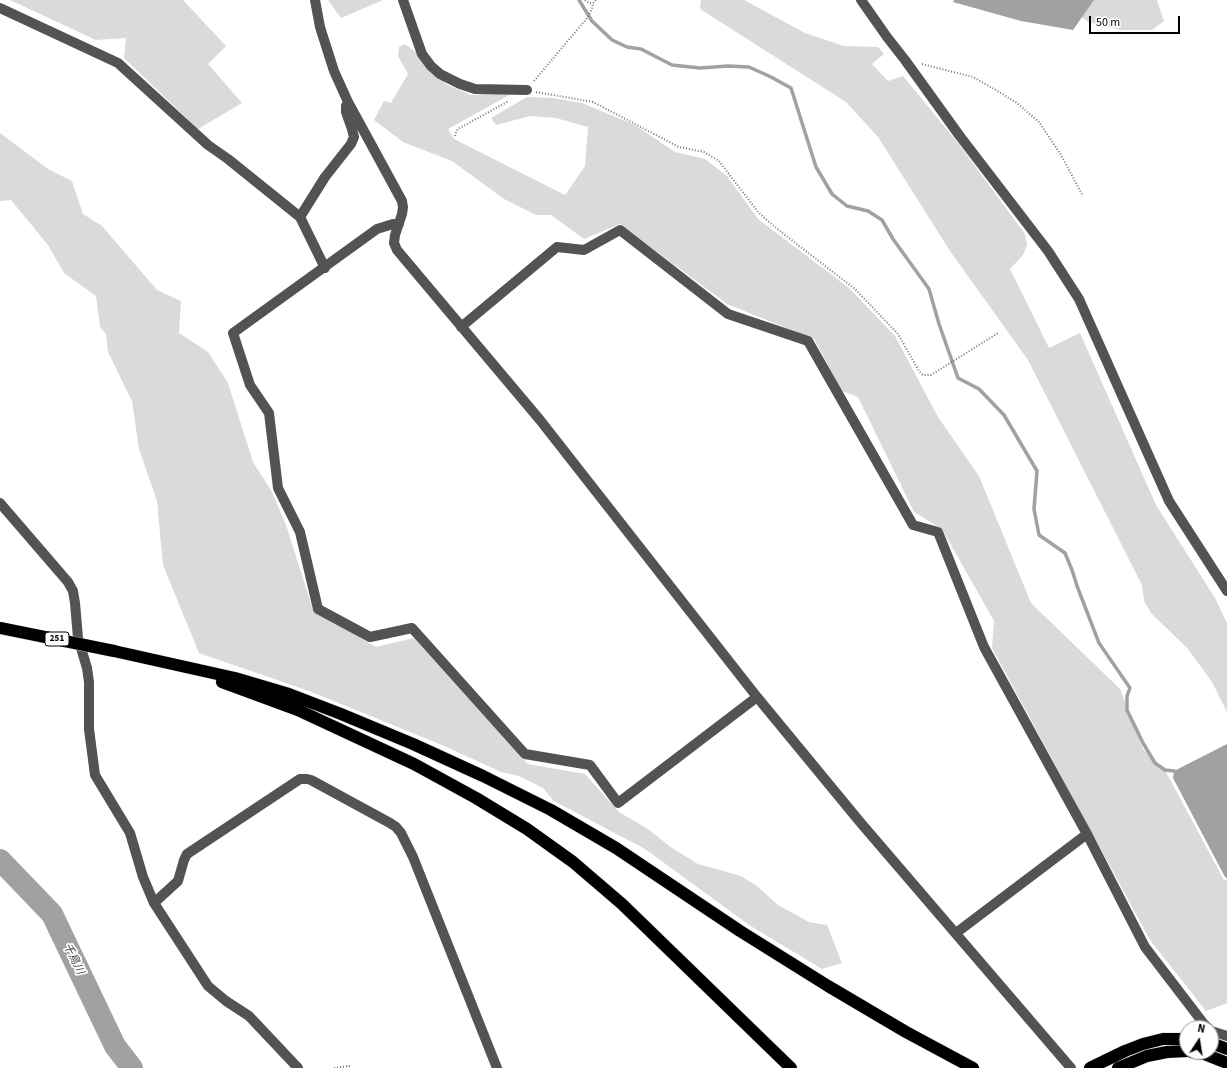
<!DOCTYPE html>
<meta charset="utf-8">
<style>
body{margin:0}
#map{position:relative;width:1227px;height:1068px;overflow:hidden;background:#fff;font-family:"Source Sans 3",sans-serif}
canvas{display:block}
.north{position:absolute;left:1179px;top:1020px;width:40px;height:40px;box-sizing:border-box;background:#fff;border:1px solid #999;border-radius:50%;rotate:12deg;font-size:11px;font-weight:700;line-height:16px;text-align:center;color:#000}
.north::after{content:'';display:block;margin:auto;width:14px;height:18px;background:#000;clip-path:polygon(50% 0,100% 100%,50% 72%,0 100%)}
.scale{position:absolute;left:1089px;top:16px;width:91px;height:18px;box-sizing:border-box;border:2px solid #000;border-top:0;padding-left:5px;font-size:12px;line-height:14px;white-space:nowrap;color:#000;-webkit-text-stroke:3px #fff;paint-order:stroke}
</style>
<div id="map">
<canvas width="1227" height="1068"></canvas>
<div class="north">N</div>
<div class="scale">50 m</div>
</div>
<script>
const ctx = document.querySelector('canvas').getContext('2d');
ctx.lineJoin = 'round';
function fill(path, color) { ctx.fillStyle = color; ctx.fill(path, 'evenodd'); }
const shape = rows => new Path2D(rows.map(r => 'M' + r).join(''));
function strokePath(path, color, width, dash) { ctx.strokeStyle = color; ctx.lineWidth = width; ctx.lineCap = dash ? 'butt' : 'round'; ctx.setLineDash(dash || []); ctx.stroke(path); }
function write(font, color, halo, rows, align = 'center') {
  ctx.font = font + ' "Source Sans 3","Noto Sans JP",sans-serif'; ctx.lineWidth = 3.5; ctx.setLineDash([]); ctx.textBaseline = 'middle'; ctx.strokeStyle = halo; ctx.fillStyle = color; for (const [text, x, y, turn = 0] of rows) {
    ctx.save(); ctx.translate(x, y); ctx.rotate((+turn || 0) * Math.PI / 180); ctx.textAlign = isNaN(turn) ? turn : align; if (halo) ctx.strokeText(text, 0, 0); ctx.fillText(text, 0, 0); ctx.restore();
  }
}
const green = shape([
 [10,0,183,0,226,46,208,64,242,103,198,129,124,58,126,38,96,40],
 [328,0,383,0,341,18],
 [701,0,744,0,805,33,844,46,878,47,884,54,872,64,888,81,903,76,958,143,1025,234,1027,245,1023,255,1010,269,1049,348,1080,333,1156,505,1215,598,1227,623,1227,712,1212,682,1188,649,1151,613,1144,601,1142,585,1028,360,950,251,878,137,846,102,700,9],
 [1066,0,1157,0,1164,21,1152,30,1121,30,1088,22,1066,5],
 [405,44,421,56,446,84,471,95,513,93,448,129,454,139,565,195,585,166,588,127,556,118,530,116,496,125,491,118,527,97,553,98,582,103,635,125,675,152,705,159,727,176,758,219,849,288,895,336,938,417,979,476,1031,603,1120,689,1143,749,1166,772,1224,880,1227,880,1227,1003,1206,1011,1150,940,992,648,994,621,942,529,914,512,858,397,842,391,814,339,727,304,620,224,584,239,551,215,536,215,504,199,452,161,403,142,374,120,384,101,391,103,408,74,398,56,399,47],
 [0,133,48,169,72,181,83,214,102,226,157,290,181,301,179,333,208,352,228,383,253,462,272,492,286,525,313,610,376,647,414,638,528,764,585,774,619,812,648,829,672,848,698,864,741,876,757,886,778,905,809,922,827,925,842,963,822,969,749,925,645,849,554,801,543,788,519,776,501,772,442,745,309,691,199,653,163,565,157,501,139,449,132,401,108,352,106,334,100,327,96,296,64,273,48,245,11,200,0,201]
]);
const water = shape([
 [954,0,1094,0,1073,30,1021,21,953,2],
 [1227,744,1227,878,1225,877,1173,778,1174,771]
]);
const stream = shape([
 [579,0,592,21,612,40,627,47,641,49,672,65,700,68,728,66,749,67,771,77,791,88,816,167,832,194,847,206,868,211,882,220,893,239,929,289,939,324,958,378,979,389,1004,415,1037,471,1034,509,1039,535,1065,553,1072,570,1077,586,1099,643,1130,688,1127,696,1127,710,1143,743,1155,763,1165,770,1174,771]
]);
const river = shape([
 [0,860,52,914,115,1046,132,1068]
]);
const path = shape([
 [585,0,589,3,593,3,596,0],
 [922,64,973,77,996,90,1017,103,1039,122,1061,155,1083,196],
 [534,81,587,18,592,9,593,3],
 [536,92,593,102,679,147,704,152,719,161,758,212,776,228,855,289,898,334,919,371,923,375,931,375,998,333],
 [455,136,456,132,458,129,509,101],
 [334,1068,349,1066,349,1068]
]);
const minor = shape([
 [315,0,320,27,334,71,348,102,402,201,403,207,402,214,395,235,394,243,397,250,540,420,757,697,860,822,1071,1068],
 [403,0,422,54,431,66,440,74,460,84,475,89,527,90],
 [861,0,887,37,905,60,959,135,1048,251,1079,299,1169,501,1227,591],
 [0,8,118,63,208,145,228,159,300,217,325,268],
 [300,217,325,177,351,144,354,137,352,129,346,112,346,106,348,102],
 [399,224,393,224,377,229,233,333,250,385,269,413,278,488,300,532,318,609,370,637,412,628,525,754,590,765,618,803,757,697],
 [461,327,557,247,584,250,620,230,728,314,808,341,913,525,938,532,984,647,1087,834,1145,947,1204,1024,1208,1028],
 [0,503,68,582,73,591,75,603,78,638,87,668,89,682,89,729,95,775,130,833,143,877,154,903,208,986,226,1001,249,1016,298,1068],
 [154,903,178,881,184,860,187,854,300,779,307,779,311,780,390,823,396,827,401,833,413,857,497,1068],
 [956,933,1087,834],
 [1211,1031,1227,1036]
]);
const highway = shape([
 [114,651,235,678,289,694,341,714,413,744,483,776,551,810,616,848,740,931,828,986,906,1032,973,1068],
 [222,682,298,710,414,764,476,798,527,829,573,862,622,904,791,1068],
 [1211,1043,1227,1049],
 [1191,1052,1204,1054,1227,1063],
 [1090,1068,1125,1051,1143,1044,1163,1039,1187,1039],
 [1118,1068,1147,1056,1167,1052,1187,1051]
]);
const highwayBridge = shape([
 [0,628,114,651]
]);
const shields = [
 [57,639,24]
];
const shieldNames = [
 ["251",57,639]
];
const waterNames = [
 ["千鳥川",73,959,64]
];
fill(green, '#dadada');
fill(water, '#a1a1a1');
strokePath(stream, '#a1a1a1', 3.5);
strokePath(river, '#a1a1a1', 22);
strokePath(highway, '#dbdbdb', 13);
strokePath(path, '#757575', 2, [1, 2]);
strokePath(minor, '#535353', 10);
strokePath(highway, '#000', 12);
strokePath(highwayBridge, '#dbdbdb', 13, []);
strokePath(highwayBridge, '#000', 12);
for (const [x, y, w] of shields) { const box = new Path2D(); box.roundRect(x - w / 2, y - 7, w, 14, 3); ctx.fillStyle = '#fff'; ctx.fill(box); strokePath(box, '#000', 1); }
write('bold 9px', '#000', null, shieldNames);
write('italic 11px', '#424242', '#fff', waterNames);
</script>
